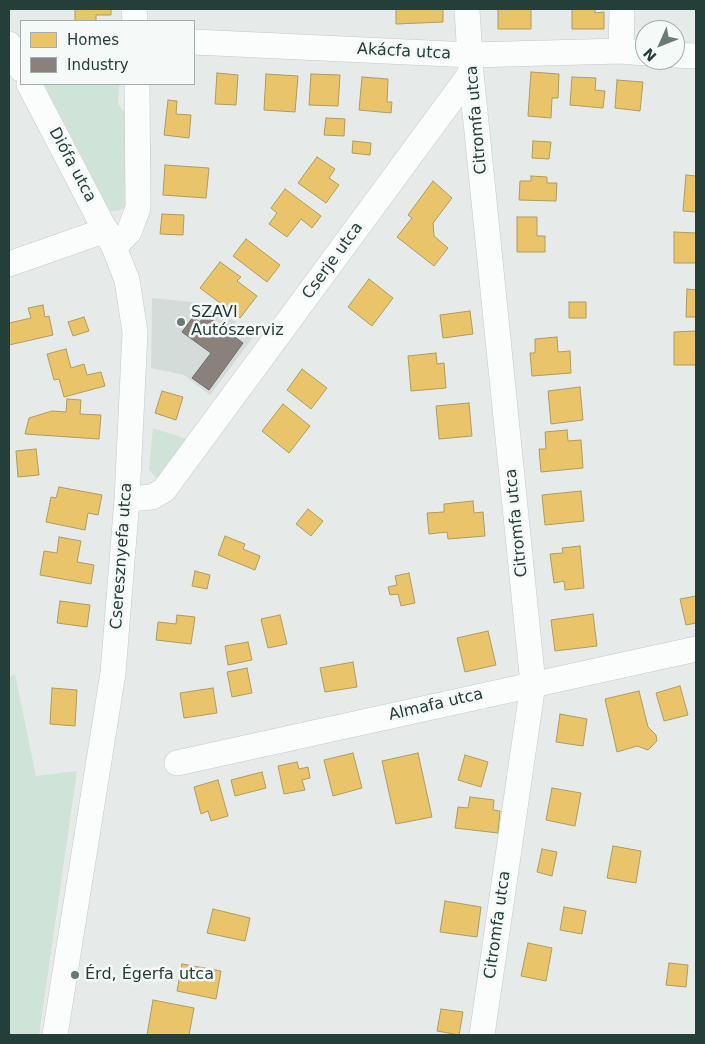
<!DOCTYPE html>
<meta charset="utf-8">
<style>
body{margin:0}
#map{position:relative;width:705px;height:1044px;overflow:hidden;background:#e6ebe9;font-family:"DejaVu Sans",sans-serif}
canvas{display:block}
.frame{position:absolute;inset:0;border:10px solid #243e3a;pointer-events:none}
.legend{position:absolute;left:20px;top:20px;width:175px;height:65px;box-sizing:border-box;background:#f5f9f8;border:1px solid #a1aeac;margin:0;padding:6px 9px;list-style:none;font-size:15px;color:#243e3a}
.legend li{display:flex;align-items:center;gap:10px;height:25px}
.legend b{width:25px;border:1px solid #a1aeac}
.north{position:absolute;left:635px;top:20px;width:50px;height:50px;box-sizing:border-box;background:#f5f9f8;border:1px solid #a1aeac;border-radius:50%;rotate:226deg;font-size:14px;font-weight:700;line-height:20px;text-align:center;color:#243e3a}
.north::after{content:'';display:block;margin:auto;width:18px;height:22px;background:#687b77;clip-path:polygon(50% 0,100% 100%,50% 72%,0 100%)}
</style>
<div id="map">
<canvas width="705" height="1044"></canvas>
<div class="frame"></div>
<ul class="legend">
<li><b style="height:14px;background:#e9c46a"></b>Homes</li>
<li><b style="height:14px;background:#8a817c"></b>Industry</li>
</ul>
<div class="north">N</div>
</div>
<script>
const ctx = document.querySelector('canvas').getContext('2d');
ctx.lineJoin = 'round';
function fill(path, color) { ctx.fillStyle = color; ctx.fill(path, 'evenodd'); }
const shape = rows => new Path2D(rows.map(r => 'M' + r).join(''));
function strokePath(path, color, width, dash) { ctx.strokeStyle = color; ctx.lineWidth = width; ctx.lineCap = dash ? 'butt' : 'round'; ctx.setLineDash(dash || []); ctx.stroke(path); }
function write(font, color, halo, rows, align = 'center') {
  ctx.font = font + ' "DejaVu Sans",sans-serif'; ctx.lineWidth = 5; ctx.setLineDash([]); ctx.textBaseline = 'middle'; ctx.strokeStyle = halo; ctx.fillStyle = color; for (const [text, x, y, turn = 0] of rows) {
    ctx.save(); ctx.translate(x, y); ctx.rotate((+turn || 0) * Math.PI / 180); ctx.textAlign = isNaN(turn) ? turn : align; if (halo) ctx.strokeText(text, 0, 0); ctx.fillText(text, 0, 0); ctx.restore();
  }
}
const built = shape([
 [152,298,212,304,254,336,210,395,184,375,151,368]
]);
const green = shape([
 [44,84,119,84,118,104,127,116,127,197,125,207,118,211,110,211],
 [153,428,187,439,162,478,156,478,149,470],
 [15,674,36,776,77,771,39,1035,9,1035,9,677]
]);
const homes = shape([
 [75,9,111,9,111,15,96,15,96,21,75,21,75,9],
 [396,9,443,9,443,22,396,24,396,9],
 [498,9,531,9,531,29,498,29,498,9],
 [572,9,595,9,595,13,604,12,604,29,572,29,572,9],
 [531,72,559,74,558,98,552,98,551,118,528,116,531,72],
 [217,73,238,75,236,105,215,104,217,73],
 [266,74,298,76,295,112,264,110,266,74],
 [311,74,340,75,338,106,309,105,311,74],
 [362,77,388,79,387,102,392,102,391,113,359,110,362,77],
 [572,77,596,78,595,90,605,91,603,108,570,105,572,77],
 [617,80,643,82,640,111,615,108,617,80],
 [168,100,177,101,176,114,191,115,189,138,164,135,168,100],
 [326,118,345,119,344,136,324,135,326,118],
 [353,141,371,143,370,155,352,153,353,141],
 [533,141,551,142,549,159,532,158,533,141],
 [317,157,335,169,329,178,339,185,326,203,298,183,317,157],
 [165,165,209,168,206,198,163,195,165,165],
 [686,175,696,176,696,212,683,211,686,175],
 [531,176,547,177,547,183,557,183,556,201,519,200,520,181,531,181,531,176],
 [433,181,452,198,433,223,434,236,448,248,434,266,397,237,412,218,408,215,433,181],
 [285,189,321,216,312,228,301,219,287,237,269,224,277,213,271,208,285,189],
 [162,214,184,215,183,235,160,234,162,214],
 [517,217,537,217,537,236,545,236,545,252,517,252,517,217],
 [674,232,696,233,696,263,674,263,674,232],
 [246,239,280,265,267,282,233,256,246,239],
 [220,262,241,277,237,281,257,296,240,318,200,288,220,262],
 [369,279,393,298,372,326,348,307,369,279],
 [687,289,696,290,696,317,686,317,687,289],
 [569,302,586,302,586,318,569,318,569,302],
 [43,305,45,317,49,316,53,335,9,345,9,323,31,318,28,308,43,305],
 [470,311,473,334,443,338,440,315,470,311],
 [84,317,89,331,73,336,68,322,84,317],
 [696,331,696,365,674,365,674,332,696,331],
 [557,337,558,352,570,351,571,373,532,376,530,353,535,353,535,339,557,337],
 [66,349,71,368,84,364,87,375,101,372,105,386,64,397,59,379,54,380,47,354,66,349],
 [436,353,437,364,444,363,446,388,411,391,408,356,436,353],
 [302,369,327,388,311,409,287,390,302,369],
 [580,387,583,420,551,424,548,391,580,387],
 [162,391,183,397,176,420,155,413,162,391],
 [67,399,81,400,80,414,101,415,99,439,25,434,29,418,52,411,66,412,67,399],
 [469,403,472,436,439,439,436,406,469,403],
 [283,404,310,426,289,453,262,431,283,404],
 [567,430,568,441,581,440,583,468,541,472,539,449,546,449,545,432,567,430],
 [36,449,39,475,18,477,16,451,36,449],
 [59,487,102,495,98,515,88,513,85,530,46,522,51,497,56,498,59,487],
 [581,491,584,521,545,525,542,495,581,491],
 [473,501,474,513,483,512,485,536,448,539,447,532,429,534,427,513,444,512,444,504,473,501],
 [308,509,323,521,311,536,296,524,308,509],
 [225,536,245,544,243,549,260,556,255,570,218,555,225,536],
 [59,537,81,541,77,562,94,565,91,584,40,575,44,551,57,553,59,537],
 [580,546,584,588,565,590,564,581,554,583,550,554,563,553,562,548,580,546],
 [195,571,210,575,207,589,192,586,195,571],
 [409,573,415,603,401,606,398,594,390,595,388,587,397,585,395,576,409,573],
 [696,596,696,623,686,625,680,599,696,596],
 [60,601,90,605,87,627,57,623,60,601],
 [593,614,597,646,555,651,551,620,593,614],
 [177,615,195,617,191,644,156,640,158,622,176,624,177,615],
 [280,615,287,644,268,648,261,619,280,615],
 [488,631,496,665,465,672,457,638,488,631],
 [248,642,252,660,228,665,225,646,248,642],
 [353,662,357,687,325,692,320,668,353,662],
 [247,668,252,693,232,697,227,672,247,668],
 [680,686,688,715,664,721,656,693,680,686],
 [52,688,77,690,75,726,50,724,52,688],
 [213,688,217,713,184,718,180,693,213,688],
 [639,691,648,727,656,735,657,741,648,750,637,746,617,752,605,699,639,691],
 [560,714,587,719,583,746,556,742,560,714],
 [353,753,362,788,333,796,324,760,353,753],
 [418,753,432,817,396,824,382,761,418,753],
 [465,755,488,762,481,787,458,780,465,755],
 [297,762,299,769,308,767,310,778,302,780,305,790,284,794,278,766,297,762],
 [262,772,266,788,235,796,231,780,262,772],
 [218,780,228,816,211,821,208,811,201,814,194,787,218,780],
 [552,788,581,793,575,826,546,820,552,788],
 [470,797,494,800,493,810,500,811,498,833,455,828,458,807,468,808,470,797],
 [613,846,641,851,636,883,607,878,613,846],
 [542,849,557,852,552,876,537,872,542,849],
 [445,901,481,907,477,937,440,932,445,901],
 [564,907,586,911,582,934,560,930,564,907],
 [213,909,250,918,245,941,207,933,213,909],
 [528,943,552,948,546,981,521,976,528,943],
 [669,963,688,965,686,987,666,985,669,963],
 [182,964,221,971,216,999,177,991,182,964],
 [153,1000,194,1008,189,1035,147,1035,153,1000],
 [441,1009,463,1012,459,1035,437,1031,441,1009]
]);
const industry = shape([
 [205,315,243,343,209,390,192,378,211,353,182,332,193,317,200,322,205,315]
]);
const minor = shape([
 [134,9,135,21],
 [467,9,471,73,533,684,482,1035],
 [194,42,471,55,621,51,645,53],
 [9,44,21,69],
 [621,51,622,9],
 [675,55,696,56],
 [29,84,114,247,127,280,135,332,127,499,113,673,55,1035],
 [114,247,129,232,138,208,137,84],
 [9,264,106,230],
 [127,499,152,497,164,490,471,73],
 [177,763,696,649]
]);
const markers = [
 [181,322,5,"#687b77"],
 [75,975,5,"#687b77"]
];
const streetNames = [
 ["Akácfa utca",404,52,3],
 ["Citromfa utca",477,120,-95],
 ["Diófa utca",72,165,62],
 ["Cserje utca",333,261,-54],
 ["Citromfa utca",517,523,-96],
 ["Cseresznyefa utca",122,556,-86],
 ["Almafa utca",436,705,-13],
 ["Citromfa utca",498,925,-82]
];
const poiNames = [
 ["SZAVI",191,313],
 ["Autószerviz",191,331],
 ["Érd, Égerfa utca",85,975]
];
fill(built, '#d4dcd9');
fill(green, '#d0e3d8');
fill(homes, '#e9c46a');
strokePath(homes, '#ae9c5c', 1);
fill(industry, '#8a817c');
strokePath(industry, '#6b6d68', 1);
strokePath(minor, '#c3c8c6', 26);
strokePath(minor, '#fbfcfc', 25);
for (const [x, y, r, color] of markers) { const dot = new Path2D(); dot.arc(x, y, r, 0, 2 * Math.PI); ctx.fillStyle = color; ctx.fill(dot); strokePath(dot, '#f5f9f8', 2); }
write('16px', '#243e3a', '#f5f9f8', streetNames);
write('16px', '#243e3a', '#f5f9f8', poiNames, 'left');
</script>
